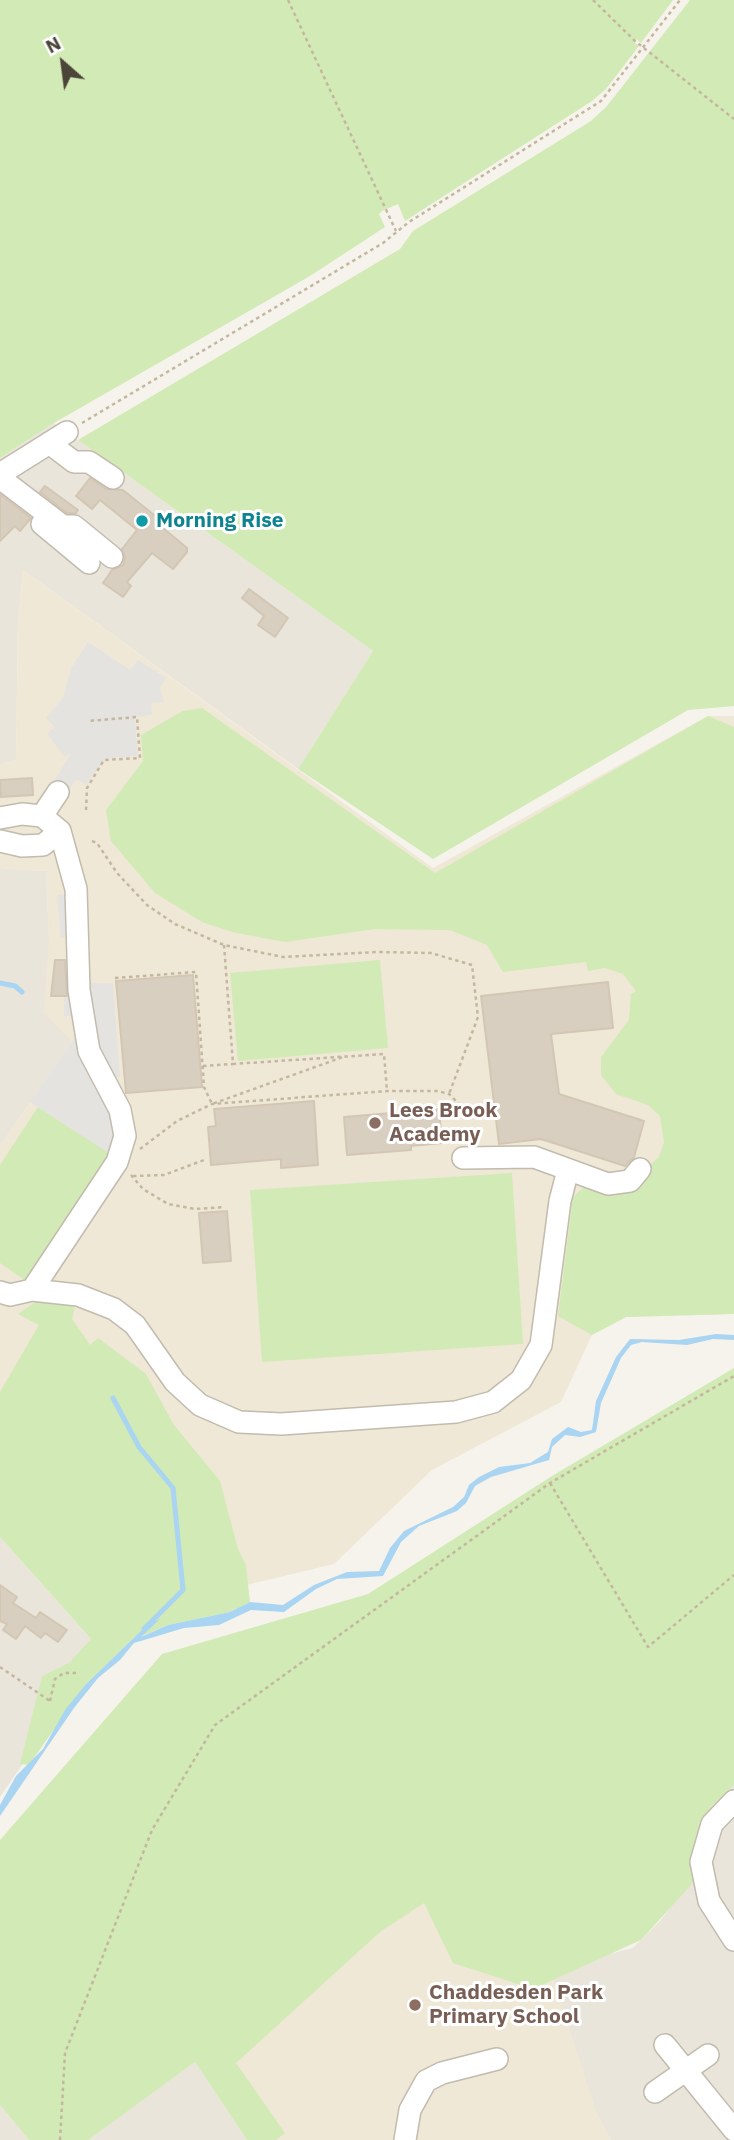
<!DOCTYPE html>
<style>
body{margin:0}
#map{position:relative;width:734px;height:2140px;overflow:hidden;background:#f6f3ec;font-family:"IBM Plex Sans",sans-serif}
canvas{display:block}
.north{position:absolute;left:28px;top:28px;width:70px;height:70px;-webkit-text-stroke:5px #fff;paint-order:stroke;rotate:332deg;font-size:19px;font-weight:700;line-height:28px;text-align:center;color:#4b4439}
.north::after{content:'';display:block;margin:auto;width:24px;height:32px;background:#4b4439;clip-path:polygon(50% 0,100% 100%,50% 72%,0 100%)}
</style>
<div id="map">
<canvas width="734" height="2140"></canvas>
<div class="north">N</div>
</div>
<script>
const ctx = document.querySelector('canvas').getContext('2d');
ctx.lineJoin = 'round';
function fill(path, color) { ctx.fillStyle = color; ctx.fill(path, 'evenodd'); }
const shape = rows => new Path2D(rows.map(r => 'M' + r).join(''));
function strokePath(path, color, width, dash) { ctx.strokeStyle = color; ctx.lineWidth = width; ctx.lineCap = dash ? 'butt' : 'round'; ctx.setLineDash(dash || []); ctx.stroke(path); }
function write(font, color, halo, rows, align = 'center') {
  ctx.font = font + ' "IBM Plex Sans",sans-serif'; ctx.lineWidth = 6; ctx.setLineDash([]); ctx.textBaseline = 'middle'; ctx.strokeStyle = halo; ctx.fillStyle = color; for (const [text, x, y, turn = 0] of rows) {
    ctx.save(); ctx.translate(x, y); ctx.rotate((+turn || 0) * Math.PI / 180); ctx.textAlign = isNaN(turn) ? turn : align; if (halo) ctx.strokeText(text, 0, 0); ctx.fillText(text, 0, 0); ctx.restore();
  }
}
const residential = shape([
 [54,423,373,651,298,769,23,570,18,624,16,760,0,765,0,458],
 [0,868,46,871,49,938,72,1042,0,1146],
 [0,1537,106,1656,60,1710,0,1797],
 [734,1784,734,2140,611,2140,596,2113,553,1980,578,1962,633,1948,660,1921,687,1885,705,1815],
 [195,2062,247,2140,87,2140],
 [0,2105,29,2140,0,2140]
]);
const education = shape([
 [23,570,433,868,708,716,734,716,734,1314,626,1317,592,1335,561,1402,432,1470,334,1564,155,1607,0,1537,0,1146,72,1042,44,1013,49,938,46,871,0,868,0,765,16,760,18,624],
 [442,1891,549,1965,596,2113,611,2140,247,2140,195,2062,372,1926]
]);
const green = shape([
 [0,0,673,0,641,43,636,39,634,42,639,46,606,89,592,101,405,221,398,204,382,211,379,214,385,227,310,276,54,423,0,458],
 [690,0,734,0,734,706,688,710,433,859,298,769,373,651,78,440,400,249,413,231,591,121,607,106],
 [202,708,435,873,708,716,734,727,734,1314,626,1317,592,1335,558,1316,573,1197,585,1186,648,1167,659,1157,664,1142,660,1116,648,1105,616,1094,601,1075,601,1057,629,1020,631,994,636,991,623,974,605,968,588,971,586,962,503,972,487,945,450,930,375,929,285,942,232,932,202,922,155,893,111,841,106,810,143,761,141,735,183,711],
 [380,960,388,1048,238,1061,230,973],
 [38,1107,112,1155,26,1281,0,1263,0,1165],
 [512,1173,523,1344,262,1362,250,1190],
 [38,1300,76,1302,72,1319,90,1345,98,1338,146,1374,174,1425,220,1481,238,1549,246,1565,250,1602,230,1612,168,1625,140,1637,159,1619,144,1628,86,1684,29,1765,20,1764,42,1676,69,1663,91,1639,0,1537,0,1392,39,1325,18,1314],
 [734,1368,734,1785,711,1807,701,1825,695,1844,695,1878,690,1886,641,1940,533,1989,453,1963,424,1903,380,1932,236,2063,285,2133,276,2140,247,2140,195,2062,88,2140,29,2140,0,2105,0,1840,162,1654,368,1594,552,1476]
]);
const parking = shape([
 [88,642,130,670,138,660,166,678,160,687,164,702,151,703,152,715,135,717,138,756,105,759,86,785,76,779,67,794,46,794,72,752,65,757,47,734,55,727,46,718,63,698,71,669],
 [69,894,89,983,113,983,120,1077,110,1078,118,1115,112,1155,30,1102,78,1033,78,1016,64,1016,64,996,69,995,69,937,61,938,57,895]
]);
const water = shape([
 [716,1334,734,1335,734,1340,713,1339,687,1345,642,1342,631,1345,621,1358,601,1403,596,1432,580,1437,565,1435,552,1447,549,1460,491,1477,475,1486,466,1503,457,1511,419,1526,401,1542,383,1576,337,1579,316,1589,284,1612,251,1610,219,1625,184,1628,134,1643,120,1660,98,1678,74,1708,0,1816,0,1805,16,1776,43,1749,65,1710,86,1684,144,1628,161,1618,141,1637,168,1625,230,1612,250,1602,283,1605,314,1585,347,1572,379,1571,390,1548,404,1531,453,1507,464,1497,469,1485,479,1477,499,1467,530,1463,548,1452,552,1439,568,1427,581,1432,592,1430,596,1401,616,1357,630,1339,679,1340]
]);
const stream = shape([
 [0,983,15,986,22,992],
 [113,1398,139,1447,173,1488,183,1590,144,1629]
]);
const building = shape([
 [90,478,106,489,123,490,159,519,157,523,187,548,187,552,173,569,152,553,127,582,131,586,123,597,103,583,112,570,123,565,125,558,122,549,137,530,100,500,92,509,76,496,90,478],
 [45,486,78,510,76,513,67,513,40,492,45,486],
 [0,494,31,518,20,531,15,526,0,541,0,494],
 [249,589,288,618,275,637,258,625,264,616,242,598,249,589],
 [32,778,33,795,1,797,0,780,32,778],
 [55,960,65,960,67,996,51,996,55,960],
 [193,975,202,1087,126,1093,116,981,193,975],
 [608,982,613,1028,551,1034,559,1094,644,1121,634,1157,625,1166,541,1139,499,1144,481,996,608,982],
 [314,1101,318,1165,281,1168,281,1159,211,1165,208,1127,216,1126,214,1109,314,1101],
 [439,1109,442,1143,411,1146,411,1150,347,1155,344,1117,439,1109],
 [227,1211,231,1261,203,1263,199,1213,227,1211],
 [0,1585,17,1597,13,1603,36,1618,40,1612,67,1630,58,1642,45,1633,41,1638,25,1626,16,1639,3,1630,7,1624,0,1621,0,1585]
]);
const path = shape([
 [288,0,396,231],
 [593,0,635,41,734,119],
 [82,423,383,243,409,222,601,101,680,0],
 [86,810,87,788,104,760,140,758,137,717,88,721],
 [92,841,97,843,117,873,147,905,175,924,224,945,283,957,377,952,431,953,472,965,478,1017,449,1094],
 [224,945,233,1064,384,1054,387,1091],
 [115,978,196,972,204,1087,212,1104,343,1057],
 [203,1066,233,1064],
 [140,1149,177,1121,212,1104,387,1091,438,1091,449,1094,459,1104],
 [131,1175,143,1189,168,1204,195,1209,224,1207],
 [133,1176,164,1175,204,1160],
 [550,1483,648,1647,734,1575],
 [0,1667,50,1701],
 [50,1701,55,1679,64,1673,76,1673],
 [60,2140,65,2053,152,1830,215,1725,550,1483,734,1376]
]);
const minor = shape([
 [49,443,74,462,89,462,113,478],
 [0,474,67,432],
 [0,478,63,526,74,526,112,557],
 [42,524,89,563],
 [42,816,58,792],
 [0,818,22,814,42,816,60,831,43,845,22,846,0,841],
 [463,1158,534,1157,608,1184,630,1181,640,1169],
 [32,1290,78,1295,114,1309,135,1325,175,1382,200,1405,239,1422,281,1424,456,1412,493,1402,521,1380,541,1345,560,1201,568,1170],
 [0,1292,10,1295,32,1290,117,1162,125,1136,120,1110,89,1051,79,990,76,889,60,831],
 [734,1801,712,1824,701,1862,709,1901,734,1940],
 [665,2045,734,2130],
 [655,2092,708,2055],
 [405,2140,410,2110,426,2081,442,2073,497,2059]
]);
const markers = [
 [142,521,7,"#0f9aa8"],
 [375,1123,7,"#8d6e63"],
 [415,2005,7,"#8d6e63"]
];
const cultureNames = [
 ["Morning Rise",156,521]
];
const educationNames = [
 ["Lees Brook",389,1111],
 ["Academy",389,1135],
 ["Chaddesden Park",429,1993],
 ["Primary School",429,2017]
];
fill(residential, '#eae5da');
fill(education, '#efe8d6');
fill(green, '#d2eab5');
fill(parking, '#e5e3e0');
fill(water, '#a9d4f2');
strokePath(stream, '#a9d4f2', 5);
fill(building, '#d8cfc1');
strokePath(building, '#d3c7b4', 2);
strokePath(minor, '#c2bbae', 24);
strokePath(path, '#c4b79f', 2.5, [3.5, 3.5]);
strokePath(minor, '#fff', 21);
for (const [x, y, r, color] of markers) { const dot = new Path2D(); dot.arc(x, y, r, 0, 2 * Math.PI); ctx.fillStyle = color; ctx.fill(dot); strokePath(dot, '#fff', 2.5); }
write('bold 21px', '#0d838f', '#fff', cultureNames, 'left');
write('bold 21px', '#785e54', '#fff', educationNames, 'left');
</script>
